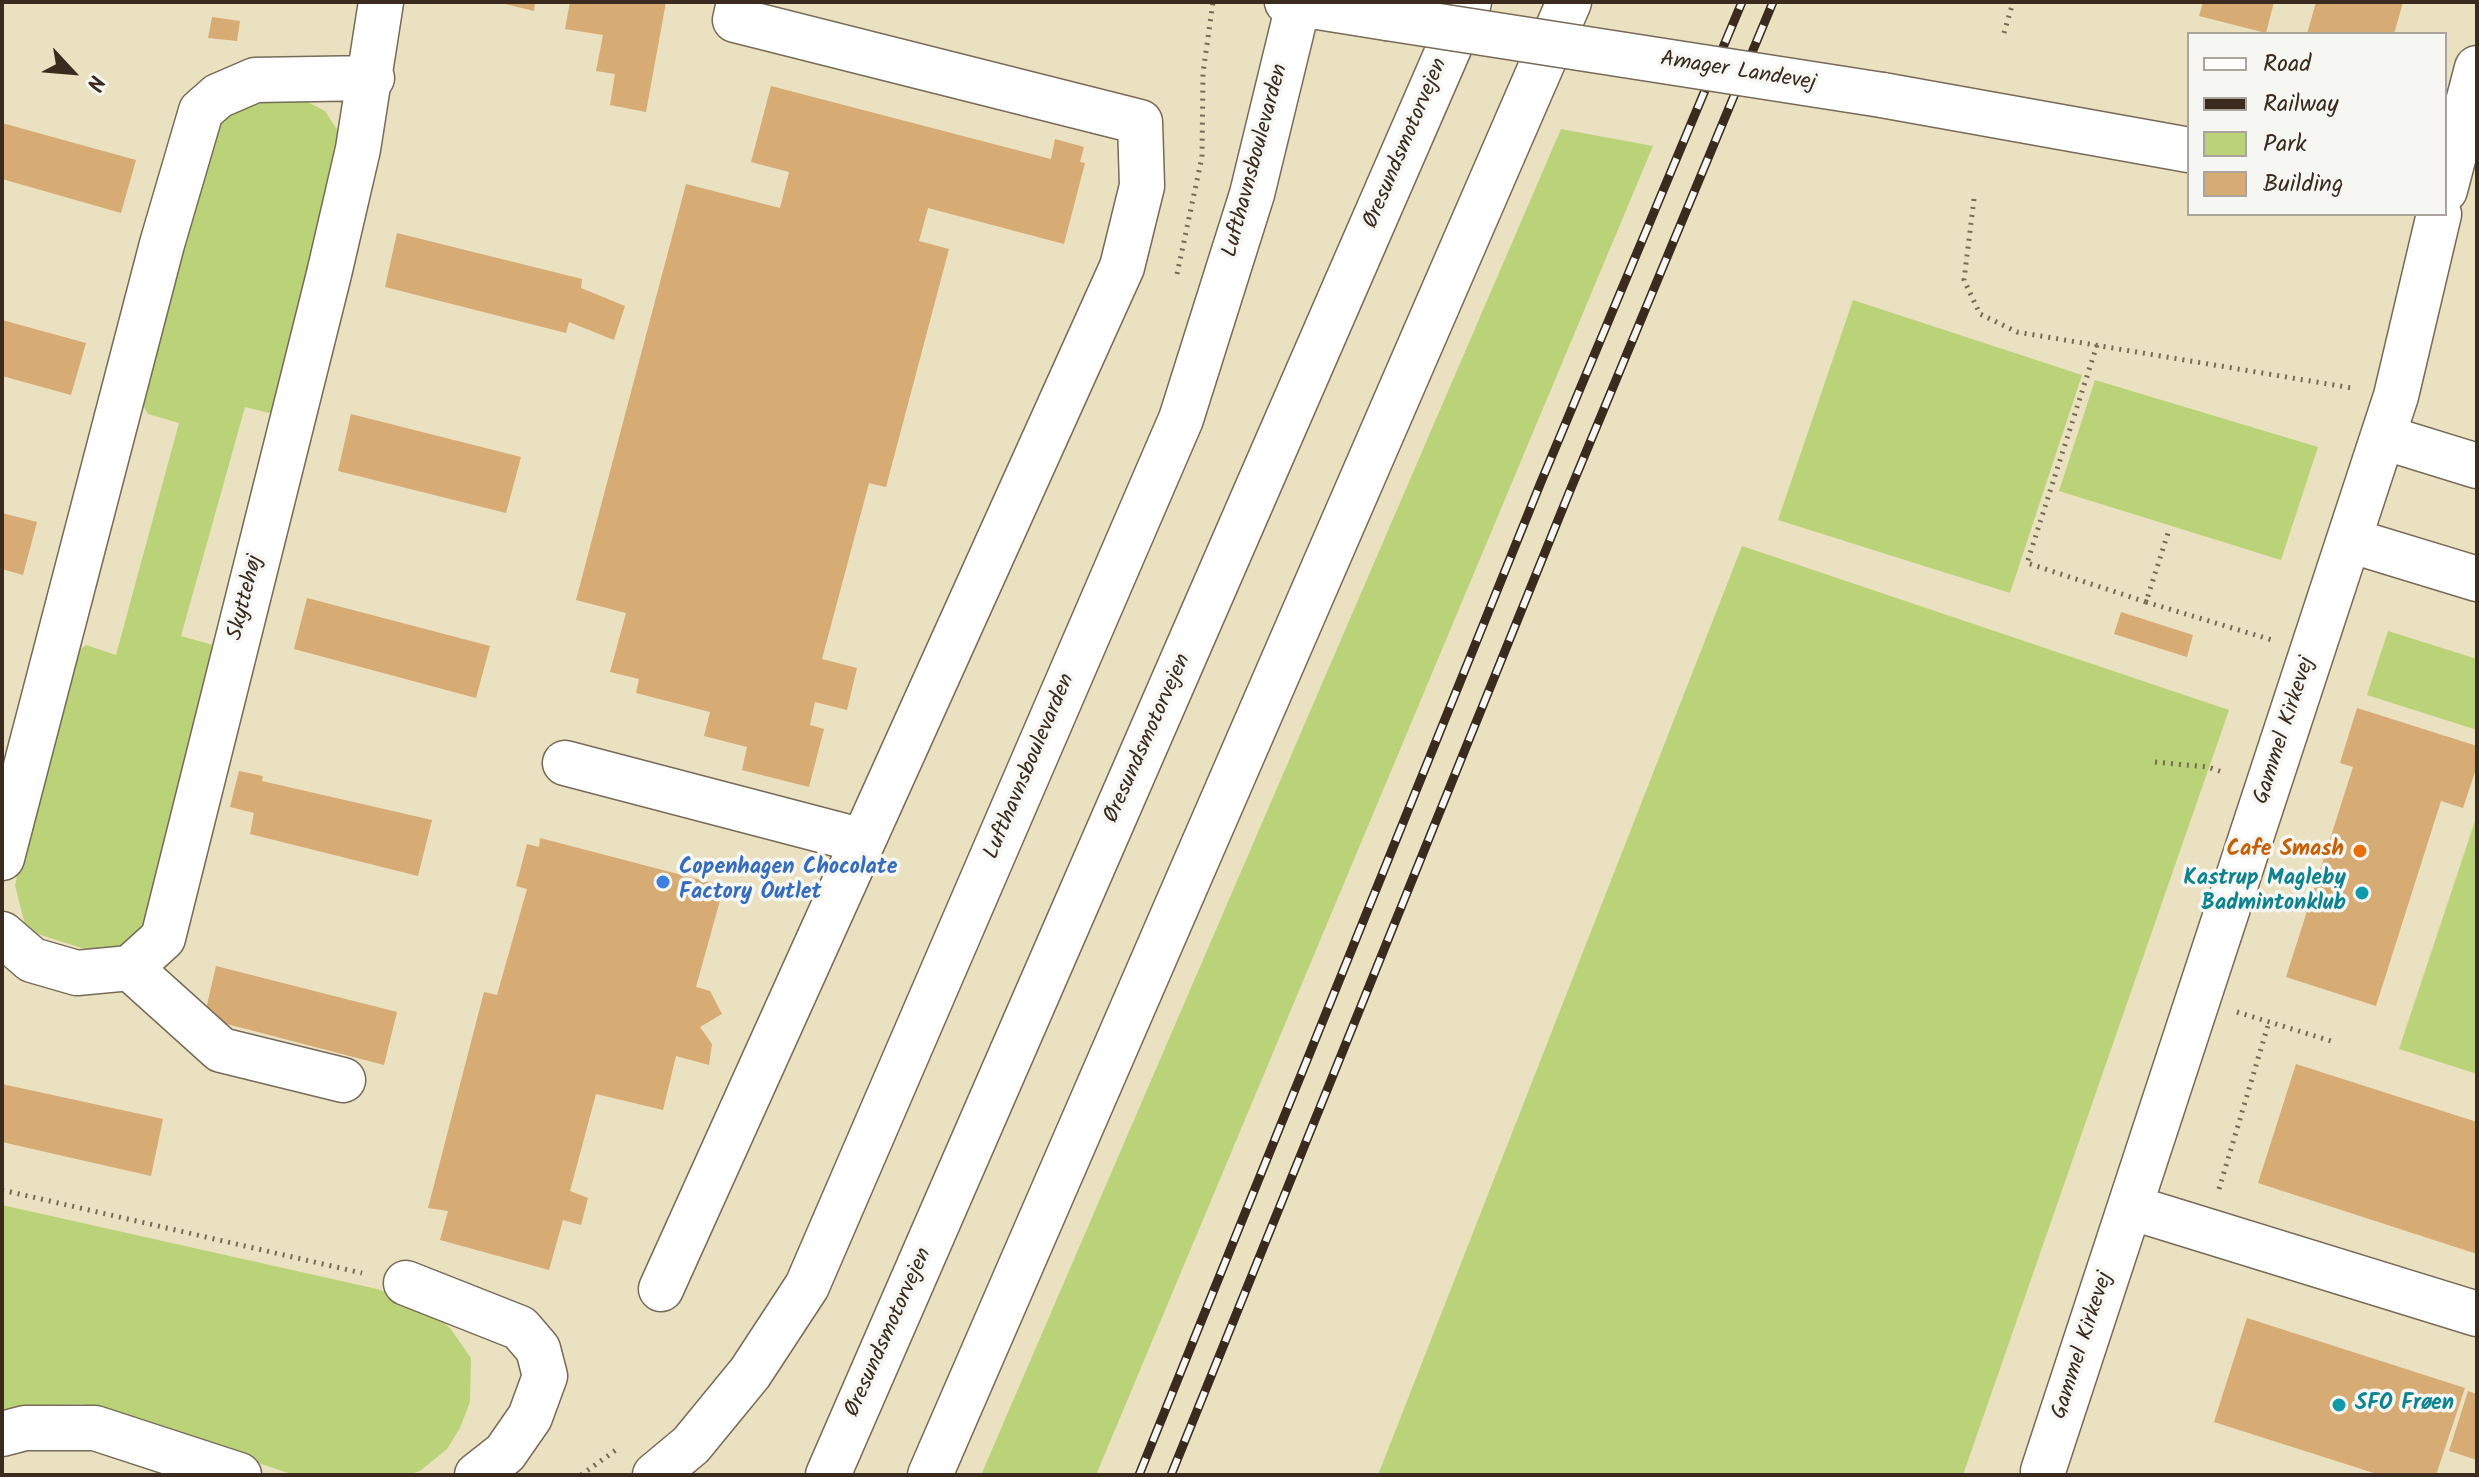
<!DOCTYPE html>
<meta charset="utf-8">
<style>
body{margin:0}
#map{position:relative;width:2479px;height:1477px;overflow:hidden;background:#eae1c0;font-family:Kalam,sans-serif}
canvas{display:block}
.frame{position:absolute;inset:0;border:4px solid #3b2a1e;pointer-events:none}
.legend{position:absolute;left:2187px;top:32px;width:260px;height:184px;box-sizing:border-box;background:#f6f6f2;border:2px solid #aba49d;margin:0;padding:10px 14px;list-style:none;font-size:24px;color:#3b2a1e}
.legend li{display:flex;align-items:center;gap:16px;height:40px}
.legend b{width:40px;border:2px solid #aba49d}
.north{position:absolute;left:32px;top:32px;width:80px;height:80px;-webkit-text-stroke:6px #f6f6f2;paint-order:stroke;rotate:116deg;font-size:22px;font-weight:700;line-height:32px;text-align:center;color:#3b2a1e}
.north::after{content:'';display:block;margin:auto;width:28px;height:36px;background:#3b2a1e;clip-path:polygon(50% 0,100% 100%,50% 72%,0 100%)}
</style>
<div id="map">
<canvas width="2479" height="1477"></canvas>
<div class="frame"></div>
<ul class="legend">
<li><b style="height:10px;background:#fff"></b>Road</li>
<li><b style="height:10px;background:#3b2a1e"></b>Railway</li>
<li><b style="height:22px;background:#bad378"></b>Park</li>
<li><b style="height:22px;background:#d7ab74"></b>Building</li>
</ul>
<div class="north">N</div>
</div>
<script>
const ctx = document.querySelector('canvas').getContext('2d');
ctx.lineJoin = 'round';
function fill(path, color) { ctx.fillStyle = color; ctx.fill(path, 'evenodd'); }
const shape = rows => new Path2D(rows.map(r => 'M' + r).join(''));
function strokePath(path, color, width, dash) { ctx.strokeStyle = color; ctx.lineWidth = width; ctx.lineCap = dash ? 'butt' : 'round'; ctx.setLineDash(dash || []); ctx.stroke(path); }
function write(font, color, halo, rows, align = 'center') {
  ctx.font = font + ' Kalam,sans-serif'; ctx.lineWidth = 7; ctx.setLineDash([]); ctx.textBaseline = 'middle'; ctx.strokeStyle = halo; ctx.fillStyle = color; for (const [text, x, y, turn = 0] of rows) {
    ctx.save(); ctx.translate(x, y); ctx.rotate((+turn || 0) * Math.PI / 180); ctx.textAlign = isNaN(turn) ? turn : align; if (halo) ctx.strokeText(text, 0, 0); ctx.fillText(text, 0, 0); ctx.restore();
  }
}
const green = shape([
 [300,98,325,111,338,131,344,155,281,416,245,407,181,636,224,648,164,881,140,934,120,949,94,952,38,934,25,925,15,885,76,653,86,645,116,655,179,423,148,414,143,405,214,137,228,113,245,100],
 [1561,129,1653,146,1096,1475,981,1475],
 [1853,300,2082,375,2010,593,1778,520],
 [2095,380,2318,447,2281,560,2059,491],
 [1742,546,2229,710,1963,1475,1378,1475],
 [2388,631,2477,659,2477,730,2367,695],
 [2477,815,2477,1074,2399,1049],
 [2,1205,377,1289,420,1303,450,1328,471,1358,470,1402,460,1428,447,1449,420,1471,408,1475,294,1475,83,1404,17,1406,2,1411]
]);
const building = shape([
 [497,2,535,2,534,11],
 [570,2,666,2,646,112,610,105,615,74,596,71,603,35,565,29],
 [2203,2,2274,2,2266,33,2199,16],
 [2316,2,2403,2,2394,34,2307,34],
 [212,17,240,21,237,41,208,38],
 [771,86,1051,159,1055,139,1084,147,1080,162,1085,163,1064,244,928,208,919,241,949,249,886,487,869,483,822,659,857,668,847,710,815,702,810,725,824,729,809,787,742,770,747,747,704,736,710,712,636,693,639,679,610,672,626,613,576,600,686,184,780,208,789,172,751,162],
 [2,123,136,160,121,213,2,179],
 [397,233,582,279,581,288,625,306,614,340,569,322,566,333,385,287],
 [2,320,86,343,71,395,2,376],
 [351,414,521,457,506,513,338,471],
 [2,513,37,522,23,575,2,569],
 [307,598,490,646,476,698,294,649],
 [2121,612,2193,635,2187,657,2114,634],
 [2357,708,2477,746,2477,766,2463,808,2441,801,2376,1006,2286,977,2353,767,2340,763],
 [239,771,263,776,262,781,432,820,418,876,250,834,254,813,230,807],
 [540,838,724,886,696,987,710,991,722,1014,700,1027,712,1044,709,1065,676,1056,663,1110,596,1094,570,1191,588,1198,581,1225,563,1220,549,1270,440,1240,448,1211,428,1208,484,992,497,995,527,889,516,886,527,844,539,847],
 [216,966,397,1012,384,1065,204,1018],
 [2296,1064,2477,1122,2477,1254,2258,1183],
 [2,1084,163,1119,151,1176,2,1142],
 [2247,1318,2465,1388,2436,1475,2380,1475,2214,1422],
 [2468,1391,2477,1394,2477,1460,2449,1451]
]);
const path = shape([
 [2004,33,2013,2],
 [1974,199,1964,280,1980,314,2017,332,2352,388],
 [1177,274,1202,157,1203,73,1213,2],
 [2097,345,2027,563,2146,602,2168,533],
 [2146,602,2272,640],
 [2155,762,2208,767,2225,773],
 [2237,1012,2331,1041],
 [2219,1189,2269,1022],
 [2,1190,362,1273],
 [581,1475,616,1450]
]);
const minor = shape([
 [1287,2,1387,18],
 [1882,95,2189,150],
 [2445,190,2477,68],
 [2383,437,2477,466],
 [2349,540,2477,579],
 [565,763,863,841],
 [2,858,162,244,201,111,218,96,255,80,372,78],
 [2,934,32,960,77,973,130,968,163,938,329,274,358,149,381,2],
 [130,968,221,1050,343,1080],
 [2130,1207,2477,1314],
 [406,1283,520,1328,538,1349,545,1376,530,1417,505,1453,477,1475],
 [661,1289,1122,267,1142,186,1140,122,735,20,739,2],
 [2,1434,25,1428,95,1428,239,1475],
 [2043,1471,2396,396,2439,214],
 [655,1475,691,1445,750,1373,807,1286,1181,419,1252,194,1298,5]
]);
const highway = shape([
 [828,1475,1469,2],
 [930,1475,1569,2]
]);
const rail = shape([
 [1139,1475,1541,482,1742,2],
 [1171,1475,1569,493,1773,2]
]);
const minorBridge = shape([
 [1387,18,1882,95]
]);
const markers = [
 [2360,851,8,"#e8710a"],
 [663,882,8,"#3f7fe0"],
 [2362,893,8,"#0f9aa8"],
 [2339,1405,8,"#0f9aa8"]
];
const streetNames = [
 ["Amager Landevej",1738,73,9],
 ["Øresundsmotorvejen",1407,144,-67],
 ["Lufthavnsboulevarden",1257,161,-75],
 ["Skyttehøj",247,598,-76],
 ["Gammel Kirkevej",2286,731,-72],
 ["Øresundsmotorvejen",1149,739,-66],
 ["Lufthavnsboulevarden",1031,767,-67],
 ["Øresundsmotorvejen",890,1333,-66],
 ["Gammel Kirkevej",2084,1346,-72]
];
const foodNames = [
 ["Cafe Smash",2344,851]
];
const shopNames = [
 ["Copenhagen Chocolate",679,869],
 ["Factory Outlet",679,894]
];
const cultureNames = [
 ["Kastrup Magleby",2346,880],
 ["Badmintonklub",2346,905],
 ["SFO Frøen",2355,1405,"left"]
];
fill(green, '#bad378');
fill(building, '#d7ab74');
strokePath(minor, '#786a57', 47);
strokePath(highway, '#786a57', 47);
strokePath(path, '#786a57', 5, [2, 6]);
strokePath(minor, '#fff', 44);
strokePath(highway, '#fff', 44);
strokePath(rail, '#3b2a1e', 9);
strokePath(rail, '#f6f6f2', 6, [18]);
strokePath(minorBridge, '#786a57', 47, []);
strokePath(minorBridge, '#fff', 44);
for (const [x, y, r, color] of markers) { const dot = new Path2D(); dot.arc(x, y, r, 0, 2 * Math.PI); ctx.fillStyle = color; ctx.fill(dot); strokePath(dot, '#f6f6f2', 3); }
write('22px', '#3b2a1e', '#f6f6f2', streetNames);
write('bold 22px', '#c56008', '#f6f6f2', foodNames, 'right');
write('bold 22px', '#366cbe', '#f6f6f2', shopNames, 'left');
write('bold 22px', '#0d838f', '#f6f6f2', cultureNames, 'right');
</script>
